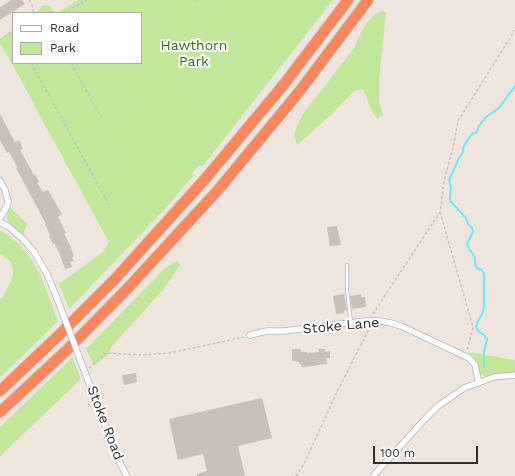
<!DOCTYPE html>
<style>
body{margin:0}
#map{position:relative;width:515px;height:476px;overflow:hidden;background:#efe5df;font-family:"Work Sans",sans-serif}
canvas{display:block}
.legend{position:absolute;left:12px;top:12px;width:130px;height:52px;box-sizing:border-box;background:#fff;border:1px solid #ababab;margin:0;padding:5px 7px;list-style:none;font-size:12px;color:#2d2d2d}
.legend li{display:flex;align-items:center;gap:8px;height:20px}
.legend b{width:20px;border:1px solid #ababab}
.scale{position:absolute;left:373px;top:446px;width:105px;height:18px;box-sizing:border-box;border:2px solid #2d2d2d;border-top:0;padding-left:5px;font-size:12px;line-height:14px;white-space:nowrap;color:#2d2d2d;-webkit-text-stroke:3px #fff;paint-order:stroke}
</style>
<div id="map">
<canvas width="515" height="476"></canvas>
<ul class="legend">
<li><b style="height:5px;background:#fff"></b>Road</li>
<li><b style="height:11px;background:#c2e79a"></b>Park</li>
</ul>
<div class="scale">100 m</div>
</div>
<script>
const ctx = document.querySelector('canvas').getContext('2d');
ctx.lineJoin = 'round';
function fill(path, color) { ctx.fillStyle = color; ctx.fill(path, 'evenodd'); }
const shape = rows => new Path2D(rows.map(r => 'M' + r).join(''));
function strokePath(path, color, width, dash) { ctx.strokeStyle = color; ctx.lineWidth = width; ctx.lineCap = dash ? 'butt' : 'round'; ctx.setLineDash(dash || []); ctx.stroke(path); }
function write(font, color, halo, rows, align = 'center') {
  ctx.font = font + ' "Work Sans",sans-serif'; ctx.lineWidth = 4; ctx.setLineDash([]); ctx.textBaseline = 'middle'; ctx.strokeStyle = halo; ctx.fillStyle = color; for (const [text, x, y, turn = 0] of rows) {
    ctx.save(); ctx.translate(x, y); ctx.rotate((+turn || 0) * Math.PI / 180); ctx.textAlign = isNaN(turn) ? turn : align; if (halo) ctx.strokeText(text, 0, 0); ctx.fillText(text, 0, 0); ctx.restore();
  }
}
const green = shape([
 [79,0,333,0,202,167,200,165,192,173,194,175,164,210,69,309,59,284,103,252,109,242,40,116,22,82,0,43,0,39,13,30,13,63,141,63,141,13,36,13,42,6,48,5,56,13],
 [383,10,386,13,379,80,379,101,383,115,377,118,373,113,363,89,354,91,333,113,297,145,294,134,302,115,354,48,364,26,372,17],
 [10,207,27,224,27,226,24,232,23,235,10,224,7,220,7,214],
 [0,230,10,237,20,245,28,254,40,274,58,321,43,336,0,377,0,299,3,297,12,279,13,272,12,266,10,261,0,254],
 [177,261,181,264,163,290,112,346,108,355,94,366,86,349,166,267],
 [468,352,515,360,515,372,503,373,486,377,482,375,479,372,477,364,473,356],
 [73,357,74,362,81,379,21,436,0,457,0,427]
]);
const stream = shape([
 [484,367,484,352,487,339,484,335,479,332,476,327,478,321,483,312,484,307,484,273,482,270,477,268,475,264,475,257,469,249,467,244,473,232,472,228,468,224,466,218,451,202,450,199,451,187,449,180,459,158,463,152,463,148,467,141,472,134,477,132,479,126,486,117,499,108,515,86]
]);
const building = shape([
 [11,0,22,0,25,4,0,20,0,7],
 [0,114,15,142,19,140,23,149,20,150,34,175,35,174,39,182,37,183,43,192,48,190,62,214,58,217,66,233,64,234,71,247,74,256,72,257,74,261,70,262,72,267,65,269,59,252,54,243,53,244,49,236,50,235,45,224,46,224,16,168,17,167,9,152,7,153,0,140],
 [337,226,341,245,330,246,327,227],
 [344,294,347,310,344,311,344,313,336,314,333,296],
 [361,294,361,297,365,297,366,307,352,309,350,296],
 [292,349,300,349,301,352,307,352,307,353,319,352,318,349,325,349,325,352,330,351,330,358,326,358,327,364,316,365,316,366,302,367,301,364,299,364,299,362,296,362,296,361,292,361],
 [136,373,137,382,124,385,122,375],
 [262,398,272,438,238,446,245,476,197,476,197,474,207,471,203,454,178,460,169,419]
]);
const path = shape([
 [29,0,32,5,34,13],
 [194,0,198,0],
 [63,13,87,0],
 [0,40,13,30],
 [31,63,111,208],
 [71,63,102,119],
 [440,212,473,327,467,351],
 [373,314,440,212,442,198,444,181,453,148,458,121,515,30],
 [89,368,106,353,140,355,170,353,244,337],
 [296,476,304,464,334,398,370,327]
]);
const service = shape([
 [347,265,347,290,351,323]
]);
const minor = shape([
 [0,181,5,190,8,201,7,206,0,218],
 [0,222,9,227,23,239,34,252,47,274,57,298],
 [250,335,267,331,284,331,365,321,380,321,391,323,401,326,469,358,475,365,479,383],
 [84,370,120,463,127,476],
 [373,476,425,419,438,406,454,395,464,388,494,377,515,375]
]);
const motorway = shape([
 [0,391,58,336,115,279,206,178,285,83,348,0],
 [0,412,68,349,127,289,218,190,299,92,368,0]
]);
const minorBridge = shape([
 [57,298,84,370]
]);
const parkNames = [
 ["Hawthorn",194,46],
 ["Park",194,62]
];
const streetNames = [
 ["Stoke Lane",341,326,-5],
 ["Stoke Road",105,423,69]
];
fill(green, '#c2e79a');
strokePath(stream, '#6fe8f4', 2);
fill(building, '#c8c1ba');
strokePath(service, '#afb5bd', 4);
strokePath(minor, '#afb5bd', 7);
strokePath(motorway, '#c4c4c4', 12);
strokePath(path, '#c4c4c4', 1.5, [3, 2]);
strokePath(service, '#fff', 2.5);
strokePath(minor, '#fff', 5.5);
strokePath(motorway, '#ff855a', 10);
strokePath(minorBridge, '#afb5bd', 7, []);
strokePath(minorBridge, '#fff', 5.5);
write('14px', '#396f18', '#fff', parkNames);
write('14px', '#2d2d2d', '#fff', streetNames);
</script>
